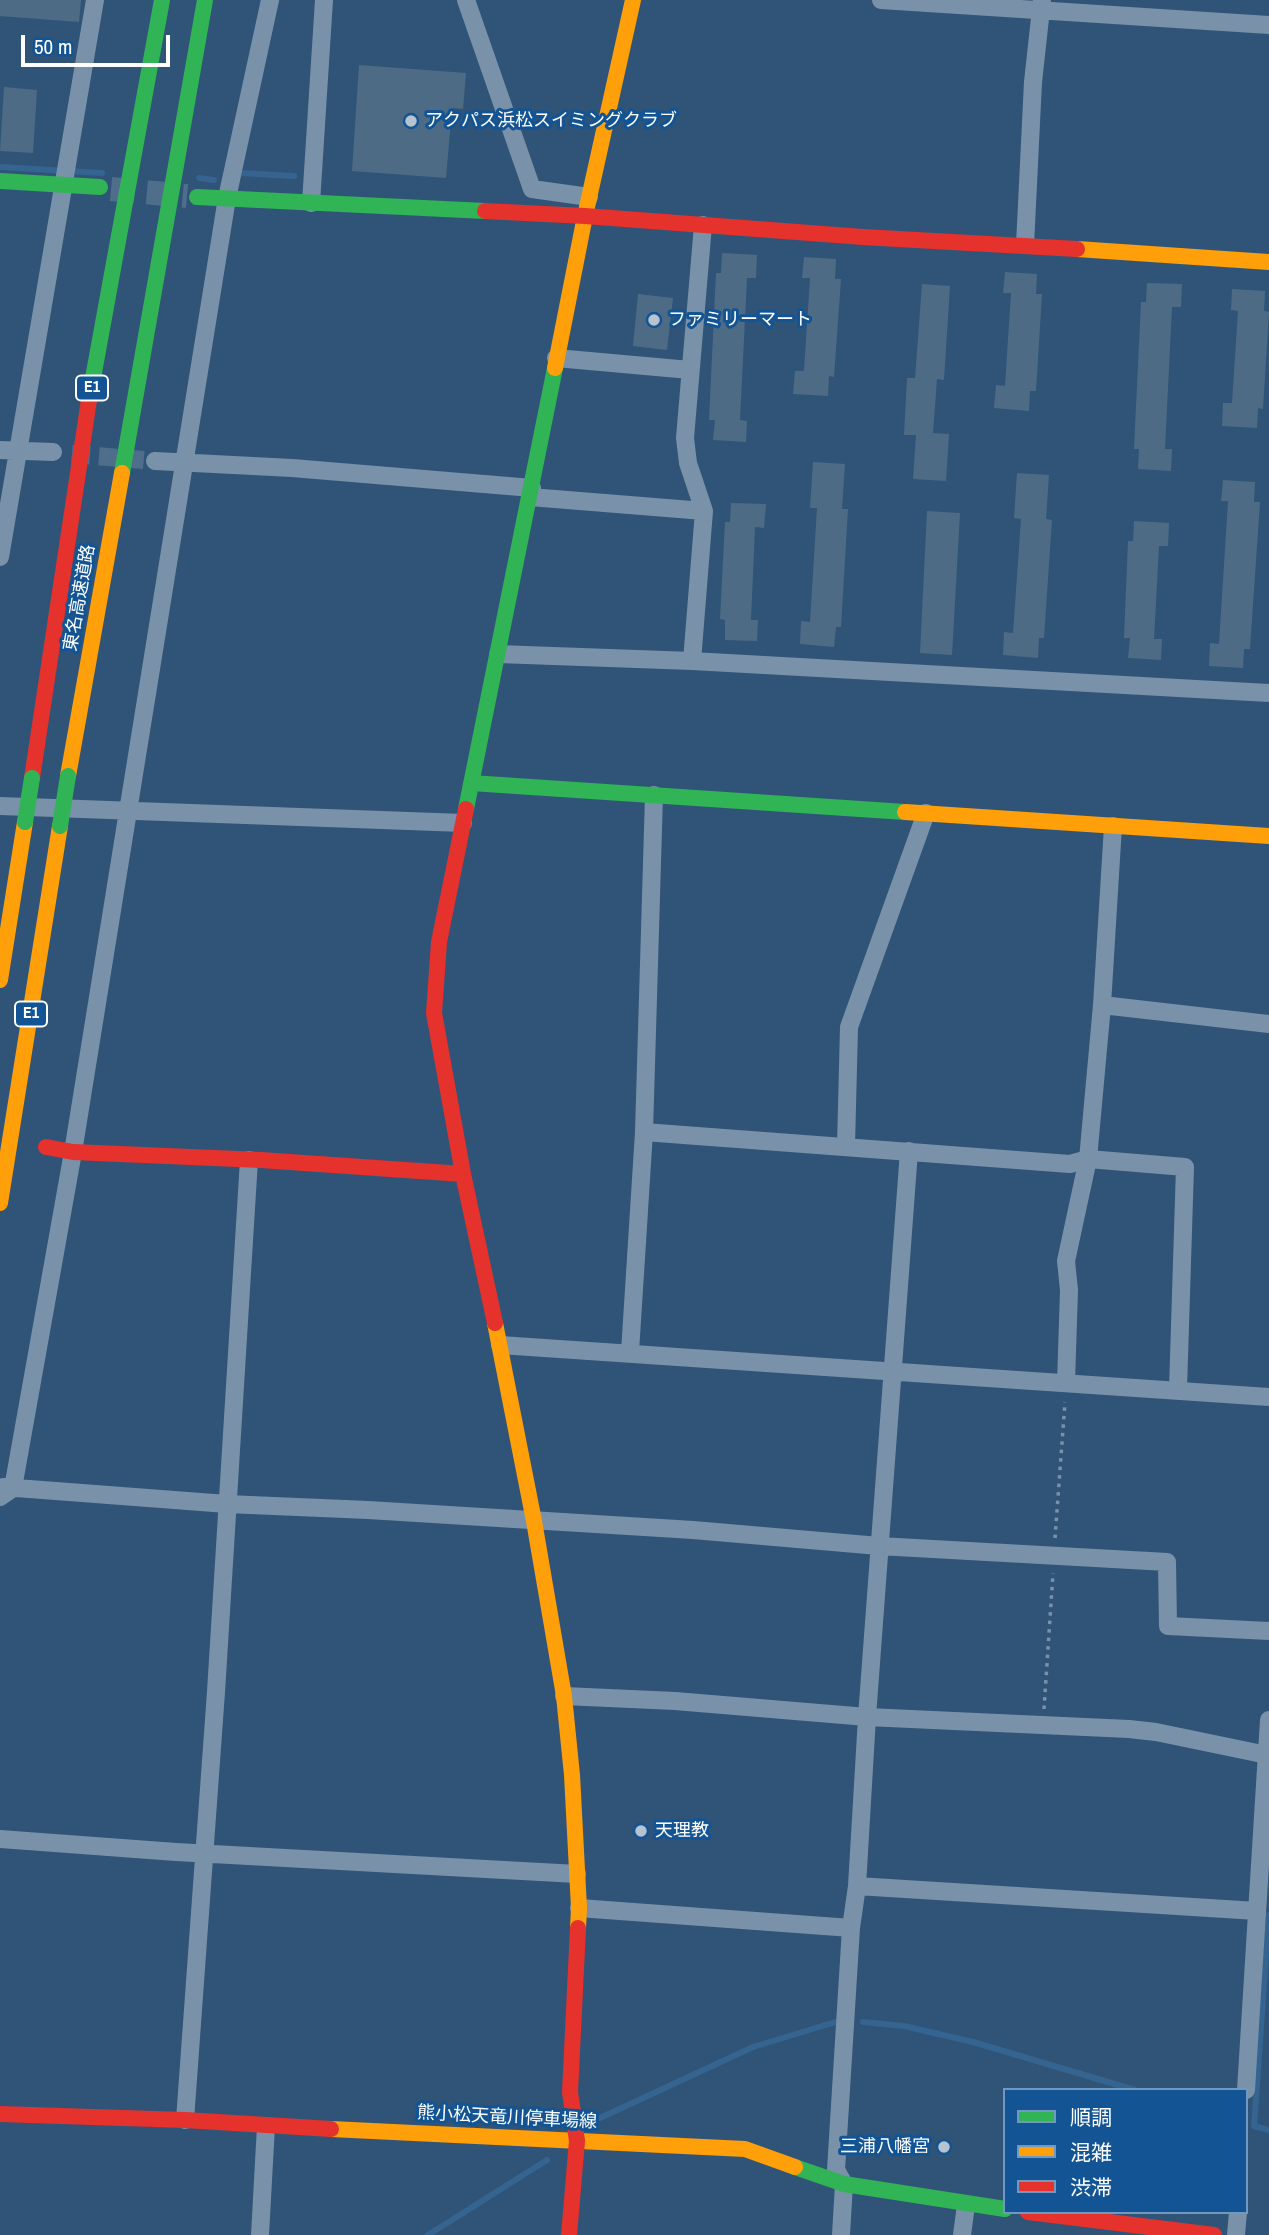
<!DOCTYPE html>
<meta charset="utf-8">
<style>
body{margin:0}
#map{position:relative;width:1269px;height:2235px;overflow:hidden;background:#305477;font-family:"Archivo Narrow","Noto Sans JP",sans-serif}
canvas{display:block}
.legend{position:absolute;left:1003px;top:2088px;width:245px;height:126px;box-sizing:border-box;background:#135494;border:2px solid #7198bf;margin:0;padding:9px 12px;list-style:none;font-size:21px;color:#fff}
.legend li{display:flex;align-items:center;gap:14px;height:35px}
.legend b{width:35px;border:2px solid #7198bf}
.scale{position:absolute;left:21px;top:35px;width:149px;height:32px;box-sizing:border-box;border:4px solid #fff;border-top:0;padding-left:9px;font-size:21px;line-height:24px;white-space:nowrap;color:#fff;-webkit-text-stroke:5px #135494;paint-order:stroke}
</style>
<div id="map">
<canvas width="1269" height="2235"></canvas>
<ul class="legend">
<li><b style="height:9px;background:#30b455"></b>順調</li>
<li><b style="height:9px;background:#ff9f0a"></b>混雑</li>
<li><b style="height:9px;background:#e5322d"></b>渋滞</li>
</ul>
<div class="scale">50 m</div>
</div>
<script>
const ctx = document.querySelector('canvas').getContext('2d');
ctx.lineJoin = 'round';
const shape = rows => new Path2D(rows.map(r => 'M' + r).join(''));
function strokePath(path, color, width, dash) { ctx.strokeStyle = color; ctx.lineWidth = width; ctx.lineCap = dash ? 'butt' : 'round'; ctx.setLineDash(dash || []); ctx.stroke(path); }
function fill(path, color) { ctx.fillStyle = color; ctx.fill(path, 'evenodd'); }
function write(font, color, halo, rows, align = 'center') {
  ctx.font = font + ' "Archivo Narrow","Noto Sans JP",sans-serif'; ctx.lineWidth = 6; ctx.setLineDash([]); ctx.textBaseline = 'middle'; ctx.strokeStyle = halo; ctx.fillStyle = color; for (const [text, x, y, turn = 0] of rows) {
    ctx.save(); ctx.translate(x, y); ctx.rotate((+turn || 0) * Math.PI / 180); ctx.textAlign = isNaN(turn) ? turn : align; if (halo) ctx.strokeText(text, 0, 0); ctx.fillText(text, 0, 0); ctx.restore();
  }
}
const stream = shape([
 [0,167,102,173],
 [240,173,294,176],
 [199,178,214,180],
 [1269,1915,1254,2126,1269,2130],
 [863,2022,904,2026,973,2042,1135,2090],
 [600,2118,753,2047,842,2020],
 [428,2235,547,2160]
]);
const building = shape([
 [0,0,81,0,79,22,0,16],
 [359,65,466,73,463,109,452,108,446,178,352,171],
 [4,87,37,90,33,153,0,151],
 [722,253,757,255,756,278,747,278,740,420,747,421,746,442,713,440,715,420,709,420,716,273,721,273],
 [804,257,836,259,835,279,841,279,834,377,829,376,828,396,793,394,795,371,804,371,810,278,802,278],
 [1005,272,1037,274,1036,294,1042,294,1036,391,1030,391,1029,411,994,408,996,385,1005,386,1011,293,1003,293],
 [1147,283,1182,284,1181,307,1172,307,1165,449,1172,449,1171,471,1138,469,1139,449,1134,449,1141,302,1146,302],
 [922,284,950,286,944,380,937,379,933,433,949,434,946,481,913,479,916,435,904,435,907,378,915,378],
 [1232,289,1265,291,1264,311,1269,312,1263,409,1258,408,1257,428,1222,426,1223,403,1232,403,1238,311,1231,310],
 [638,294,673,298,667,350,633,346],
 [813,462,845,464,842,509,848,509,841,627,836,627,834,647,800,644,801,621,810,622,817,508,810,508],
 [1017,473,1049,475,1046,519,1052,520,1044,638,1039,638,1038,658,1003,655,1004,632,1013,633,1021,519,1014,518],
 [1223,480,1255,482,1254,502,1260,502,1250,649,1244,649,1243,668,1209,666,1210,643,1219,644,1228,501,1221,501],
 [731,503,766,504,764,528,755,527,751,620,758,620,757,641,725,640,725,620,720,619,725,522,730,522],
 [927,511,960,513,952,655,920,653],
 [1134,521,1169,523,1168,546,1159,546,1154,639,1162,639,1161,660,1128,658,1130,638,1124,638,1128,541,1133,541]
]);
const streetTunnel = shape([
 [72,454,155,461]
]);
const secondaryTunnel = shape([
 [111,189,187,196]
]);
const path = shape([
 [1055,1538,1065,1402],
 [1044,1709,1053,1573]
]);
const street = shape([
 [466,0,532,189,589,197],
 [881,0,1269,25],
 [311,203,324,0],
 [1025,245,1033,82,1042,0],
 [556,358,690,370],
 [0,450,53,452],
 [155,461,292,468,532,488],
 [530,497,704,511],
 [0,557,95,0],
 [498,654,692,661,1269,693],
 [692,661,704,511,688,463,685,438,703,225],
 [0,806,463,823],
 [1102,1005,1269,1024],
 [644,1132,1070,1164,1088,1159,1185,1167,1178,1389],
 [846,1146,849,1027,926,813],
 [500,1345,1269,1397],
 [630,1352,644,1132,654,795],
 [1066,1383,1069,1290,1066,1261,1088,1159,1102,1005,1113,826],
 [3,1487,227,1504,368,1510,693,1530,879,1546,1167,1562,1168,1626,1269,1631],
 [0,1497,13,1488,73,1152,227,198,270,0],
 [564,1696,675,1701,867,1717,1129,1729,1156,1732,1267,1755],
 [0,1839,176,1852,577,1874],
 [857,1886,1257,1911],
 [579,1908,851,1928],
 [1246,2090,1269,1720],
 [185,2120,216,1692,249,1160],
 [260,2235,266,2126],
 [841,2235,844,2184,836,2170,851,1928,857,1886,867,1717,909,1151],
 [962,2235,966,2205],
 [1236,2235,1238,2212]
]);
const fast = shape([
 [0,181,100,187],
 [197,197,485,211],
 [89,400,162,0],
 [122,473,205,0],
 [471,783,905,812],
 [466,809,555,368],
 [795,2167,844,2184,1005,2209]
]);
const slow = shape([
 [1077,249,1269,262],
 [555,368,585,216,633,0],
 [68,776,122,473],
 [905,812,1269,836],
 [0,980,25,822],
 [0,1203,60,826],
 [495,1323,534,1521,564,1696,572,1775,579,1908,578,1928],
 [331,2129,745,2149,795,2167]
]);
const jam = shape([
 [485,211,585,216,863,237,1077,249],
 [32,778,89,400],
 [466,809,439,942,434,1013,463,1174,495,1323],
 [46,1147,73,1152,261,1160,463,1174],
 [0,2114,185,2120,331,2129],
 [1028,2212,1214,2235],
 [569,2235,577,2141,570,2092,578,1928]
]);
const fastBridge = shape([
 [25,822,32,778],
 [60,826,68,776]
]);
const markers = [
 [411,121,7,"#b7c3cf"],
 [654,320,7,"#b7c3cf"],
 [641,1831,7,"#b7c3cf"],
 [944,2147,7,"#b7c3cf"]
];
const shields = [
 [92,388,32],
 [31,1014,32]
];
const shieldNames = [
 ["E1",92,388],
 ["E1",31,1014]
];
const poiNames = [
 ["アクパス浜松スイミングクラブ",425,121],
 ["ファミリーマート",668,320],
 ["天理教",655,1831],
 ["三浦八幡宮",930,2147,"right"]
];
const streetNames = [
 ["東名高速道路",80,598,-80],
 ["熊小松天竜川停車場線",507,2118,3]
];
strokePath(stream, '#356491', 6);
fill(building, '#4e6b86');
strokePath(streetTunnel, '#4f6e8b', 18, [18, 9]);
strokePath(secondaryTunnel, '#4f6e8b', 24, [24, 12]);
strokePath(path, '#7992a9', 3.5, [3.5, 5]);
strokePath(street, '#7992a9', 18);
strokePath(fast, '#30b455', 16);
strokePath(slow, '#ff9f0a', 16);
strokePath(jam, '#e5322d', 16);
strokePath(fastBridge, '#30b455', 16);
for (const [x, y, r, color] of markers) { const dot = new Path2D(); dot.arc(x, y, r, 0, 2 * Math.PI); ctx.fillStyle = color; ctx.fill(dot); strokePath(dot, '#135494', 2.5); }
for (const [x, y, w] of shields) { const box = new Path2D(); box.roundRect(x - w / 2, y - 12.5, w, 25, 5); ctx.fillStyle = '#135494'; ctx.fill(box); strokePath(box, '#fff', 2); }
write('bold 16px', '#fff', null, shieldNames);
write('18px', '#fff', '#135494', poiNames, 'left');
write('18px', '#fff', '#135494', streetNames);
</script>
